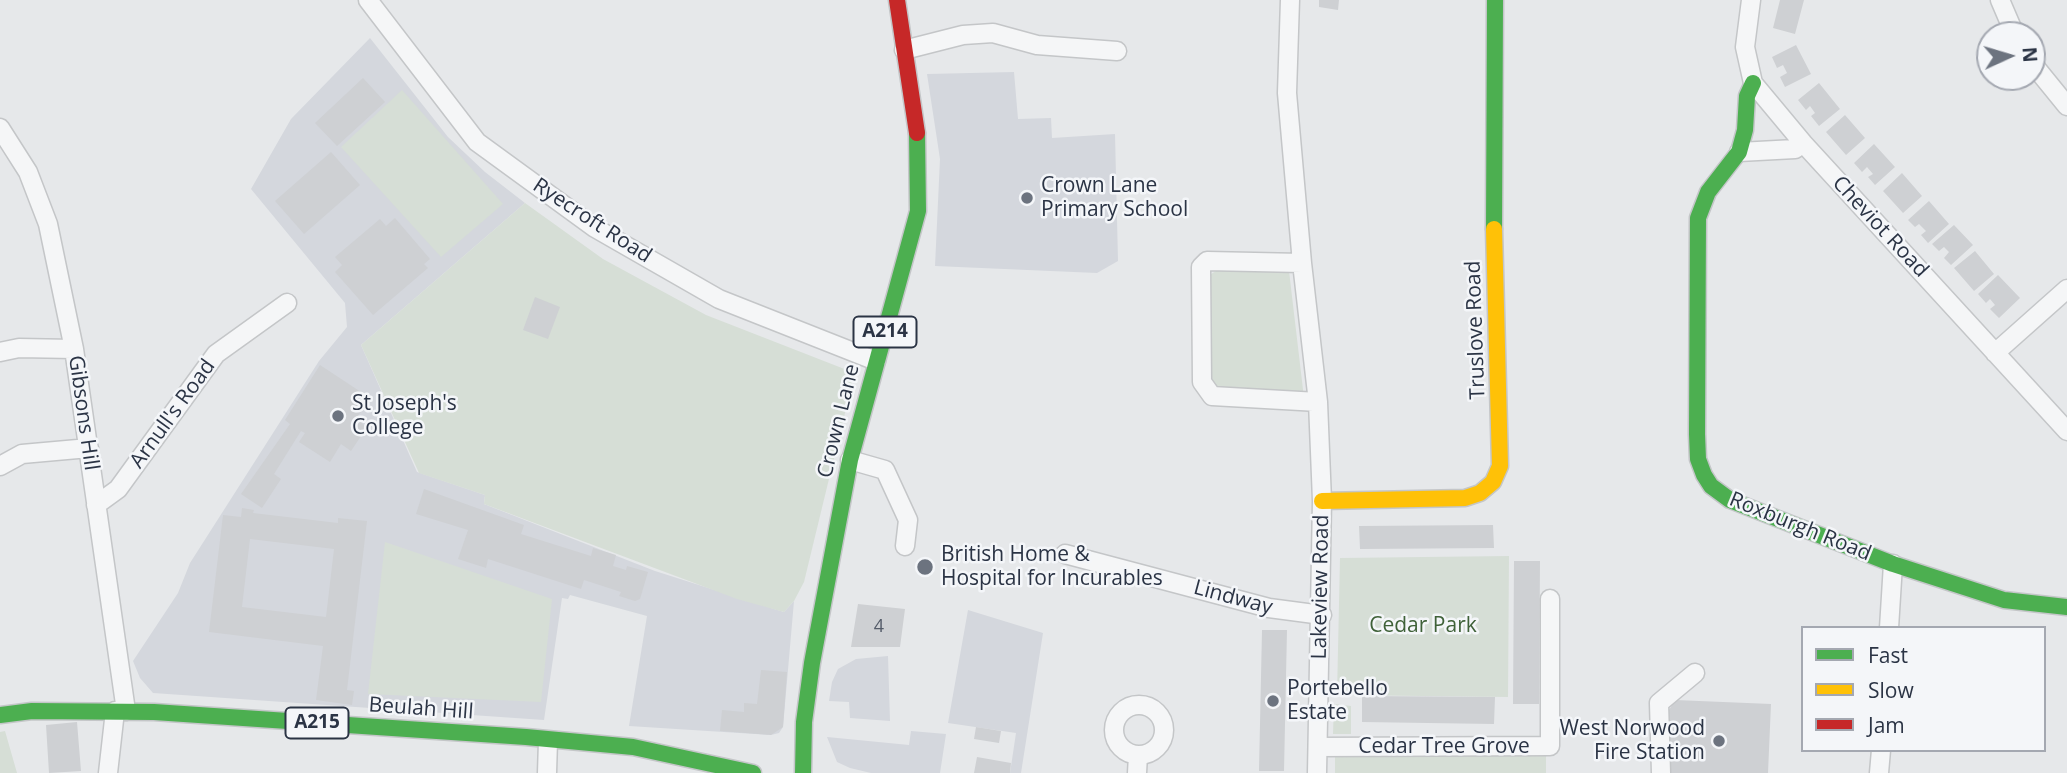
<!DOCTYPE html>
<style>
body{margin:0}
#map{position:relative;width:2067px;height:773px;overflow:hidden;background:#e6e8ea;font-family:"Open Sans",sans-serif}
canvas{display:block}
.legend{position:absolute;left:1801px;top:626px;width:245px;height:126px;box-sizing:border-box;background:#f4f6f9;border:2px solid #a4a8b1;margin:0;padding:9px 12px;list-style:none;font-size:21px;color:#2b3445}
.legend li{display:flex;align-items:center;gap:14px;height:35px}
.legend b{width:35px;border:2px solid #a4a8b1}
.north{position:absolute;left:1976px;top:21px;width:70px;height:70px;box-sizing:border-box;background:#f4f6f9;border:2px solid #a4a8b1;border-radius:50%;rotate:86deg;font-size:19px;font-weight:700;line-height:28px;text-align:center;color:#2b3445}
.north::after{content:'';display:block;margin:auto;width:24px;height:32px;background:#6c737f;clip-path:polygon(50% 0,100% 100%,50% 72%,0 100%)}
</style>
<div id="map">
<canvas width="2067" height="773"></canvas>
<ul class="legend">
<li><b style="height:9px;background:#4caf50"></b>Fast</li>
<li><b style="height:9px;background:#ffc107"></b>Slow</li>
<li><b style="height:9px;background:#c62828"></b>Jam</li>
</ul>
<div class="north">N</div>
</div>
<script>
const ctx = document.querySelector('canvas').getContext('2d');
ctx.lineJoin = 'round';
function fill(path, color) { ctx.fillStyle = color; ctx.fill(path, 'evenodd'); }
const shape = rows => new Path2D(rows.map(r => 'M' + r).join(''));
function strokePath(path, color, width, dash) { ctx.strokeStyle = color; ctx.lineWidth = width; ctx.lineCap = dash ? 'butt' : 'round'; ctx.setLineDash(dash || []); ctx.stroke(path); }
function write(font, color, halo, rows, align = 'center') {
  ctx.font = font + ' "Open Sans",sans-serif'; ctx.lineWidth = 5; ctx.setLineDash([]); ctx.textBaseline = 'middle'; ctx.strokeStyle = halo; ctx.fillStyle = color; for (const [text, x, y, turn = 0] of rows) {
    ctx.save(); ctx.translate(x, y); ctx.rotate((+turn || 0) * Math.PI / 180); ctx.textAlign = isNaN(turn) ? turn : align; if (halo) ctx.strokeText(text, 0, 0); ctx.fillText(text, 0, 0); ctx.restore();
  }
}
const built = shape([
 [370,38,448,137,485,172,525,203,361,345,417,472,485,495,484,504,655,571,784,612,794,601,783,727,779,733,771,735,629,726,647,616,570,595,568,599,562,598,544,720,153,693,140,678,133,661,178,593,190,563,319,361,347,327,345,303,251,189,291,119],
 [1014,72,1018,119,1051,118,1052,138,1115,134,1118,261,1097,273,935,266,940,159,927,74],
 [968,610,1043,633,1021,773,1010,773,1016,733,948,723],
 [888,656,890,721,850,718,849,702,829,701,832,682,838,669,856,659],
 [911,731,946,734,940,773,871,773,850,768,837,762,827,737,909,745]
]);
const green = shape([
 [402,90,503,204,441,257,341,147],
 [525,203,603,259,706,315,847,370,852,384,804,582,794,601,784,612,737,599,484,504,485,495,419,473,361,345],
 [1216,271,1289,271,1304,398,1217,389,1209,379,1211,274],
 [385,542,552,599,541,702,368,694],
 [1509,556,1508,697,1337,695,1340,558],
 [1334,704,1351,706,1351,734,1333,734],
 [5,731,17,773,0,773,0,732],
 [1546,752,1546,773,1335,773,1335,755]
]);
const building = shape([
 [1319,0,1339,0,1338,10,1319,7],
 [1780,0,1804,0,1795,34,1773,28],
 [1796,45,1811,74,1785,87,1780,77,1787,73,1783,65,1777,68,1772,57],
 [363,78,385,102,337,146,315,123],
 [1819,83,1840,109,1819,126,1811,116,1815,113,1810,106,1806,110,1798,100],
 [1845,115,1865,138,1846,155,1826,132],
 [1874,144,1895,167,1875,185,1868,177,1873,174,1867,167,1862,172,1854,163],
 [331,152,360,185,304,234,275,201],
 [1902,173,1922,196,1903,213,1883,191],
 [1929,201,1949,224,1928,243,1921,235,1926,231,1919,224,1915,227,1908,220],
 [395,218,430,259,424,264,428,268,373,315,335,272,342,265,335,257,380,219,386,226],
 [1954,225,1973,245,1951,265,1944,258,1949,252,1944,247,1939,251,1932,244],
 [1975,251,1994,274,1974,291,1954,268],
 [1998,275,2020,298,1999,318,1990,309,1995,305,1990,299,1986,303,1978,294],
 [535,297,560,307,548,339,523,330],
 [320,365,370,398,356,419,367,427,351,451,341,444,330,462,299,442,305,433,301,431,274,474,281,479,262,508,241,494,290,424,285,420],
 [424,489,524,525,521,534,591,556,593,548,616,555,613,566,626,570,627,566,648,572,640,599,635,601,619,596,621,592,584,580,581,589,488,559,486,568,458,559,468,530,416,514],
 [242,508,254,510,253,513,338,523,338,518,367,521,347,690,354,691,352,705,316,700,323,646,209,632,223,515,241,517],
 [250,539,334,549,326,617,242,607],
 [1493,525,1494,548,1360,549,1359,526],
 [1514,561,1540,561,1539,704,1513,704],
 [858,604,905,609,900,647,851,647],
 [1262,630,1287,630,1284,771,1259,771],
 [761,670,787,672,783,727,771,735,720,731,722,710,744,712,744,703,757,704],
 [1362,696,1495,697,1494,724,1362,722],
 [1675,700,1771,704,1768,773,1667,773,1669,710],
 [77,722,81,771,49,773,46,725],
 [976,727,1001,731,999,743,974,739],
 [977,757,1011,763,1010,773,974,773]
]);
const street = shape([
 [368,0,477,142,595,228,719,299,876,361],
 [1290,0,1287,93,1302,263,1207,261,1201,267,1202,382,1212,396,1318,402],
 [1751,0,1745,47,1753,83,1803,143,2067,431],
 [2000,0,2015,35],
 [904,50,963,35,993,33,1037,45,1117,51],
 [2032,63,2067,106],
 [0,128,28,172,48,224,74,349,126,711],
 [1739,152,1795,149,1803,143],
 [1302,263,1318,402,1322,501,1317,773],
 [0,352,19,348,74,349],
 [1995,353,2067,289],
 [850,460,885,470,908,520,905,546],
 [0,466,22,454,89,448],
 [96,505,118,489,216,354,287,303],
 [1065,554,1269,608,1322,615],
 [1889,628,1893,564],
 '1114 730a25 25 0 1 1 50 0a25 25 0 1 1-50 0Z',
 [1318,747,1550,746,1550,599],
 [108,773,115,711],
 [547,773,548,741],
 [1137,773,1138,755],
 [1661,773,1659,703,1695,673],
 [1879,773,1881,750]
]);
const fast = shape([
 [1753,83,1747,96,1745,130,1739,152,1708,192,1698,218,1697,434,1698,459,1704,475,1711,486,1730,500,1893,564,2004,600,2067,607],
 [1494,229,1495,0],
 [0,715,32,711,154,712,526,737,633,747,753,773],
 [803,773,804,722,812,663,850,460,918,211,917,133]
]);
const slow = shape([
 [1322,501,1465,498,1480,493,1493,482,1500,466,1494,229]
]);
const jam = shape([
 [897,0,917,133]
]);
const markers = [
 [1027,198,7,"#6c737f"],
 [338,416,7,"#6c737f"],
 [925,567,9,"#6c737f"],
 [1273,701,7,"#6c737f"],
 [1719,741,7,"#6c737f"]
];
const numberNames = [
 ["4",879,627]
];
const shields = [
 [885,332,63],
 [317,723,63]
];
const shieldNames = [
 ["A214",885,332],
 ["A215",317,723]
];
const poiNames = [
 ["Crown Lane",1041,186],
 ["Primary School",1041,210],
 ["St Joseph's",352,404],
 ["College",352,428],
 ["British Home &",941,555],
 ["Hospital for Incurables",941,579],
 ["Portebello",1287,689],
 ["Estate",1287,713],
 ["West Norwood",1705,729,"right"],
 ["Fire Station",1705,753,"right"]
];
const streetNames = [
 ["Ryecroft Road",592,221,33],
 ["Cheviot Road",1880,227,47],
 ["Truslove Road",1476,330,-92],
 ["Gibsons Hill",83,413,82],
 ["Arnull's Road",173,414,-54],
 ["Crown Lane",839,421,-76],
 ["Roxburgh Road",1800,527,22],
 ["Lakeview Road",1321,587,-89],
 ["Lindway",1233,598,15],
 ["Beulah Hill",421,709,4],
 ["Cedar Tree Grove",1444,747]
];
const parkNames = [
 ["Cedar Park",1423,626]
];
fill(built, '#d4d7dd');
fill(green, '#d6ded6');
fill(building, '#ced0d3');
strokePath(street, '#c4c6c8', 21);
strokePath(fast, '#c4c6c8', 19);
strokePath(slow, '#c4c6c8', 19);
strokePath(jam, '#c4c6c8', 19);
strokePath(street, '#f5f6f7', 18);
strokePath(fast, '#4caf50', 16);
strokePath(slow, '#ffc107', 16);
strokePath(jam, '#c62828', 16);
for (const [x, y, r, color] of markers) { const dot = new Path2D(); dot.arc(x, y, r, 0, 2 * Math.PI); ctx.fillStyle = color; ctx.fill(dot); strokePath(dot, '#f4f6f9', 2.5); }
write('18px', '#545c69', null, numberNames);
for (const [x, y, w] of shields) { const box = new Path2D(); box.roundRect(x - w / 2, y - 15.5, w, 31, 5); ctx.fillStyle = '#f4f6f9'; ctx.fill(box); strokePath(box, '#2b3445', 2); }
write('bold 19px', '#2b3445', null, shieldNames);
write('21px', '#2b3445', '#f4f6f9', poiNames, 'left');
write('21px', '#2b3445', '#f4f6f9', streetNames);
write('21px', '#3f6138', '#f4f6f9', parkNames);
</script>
